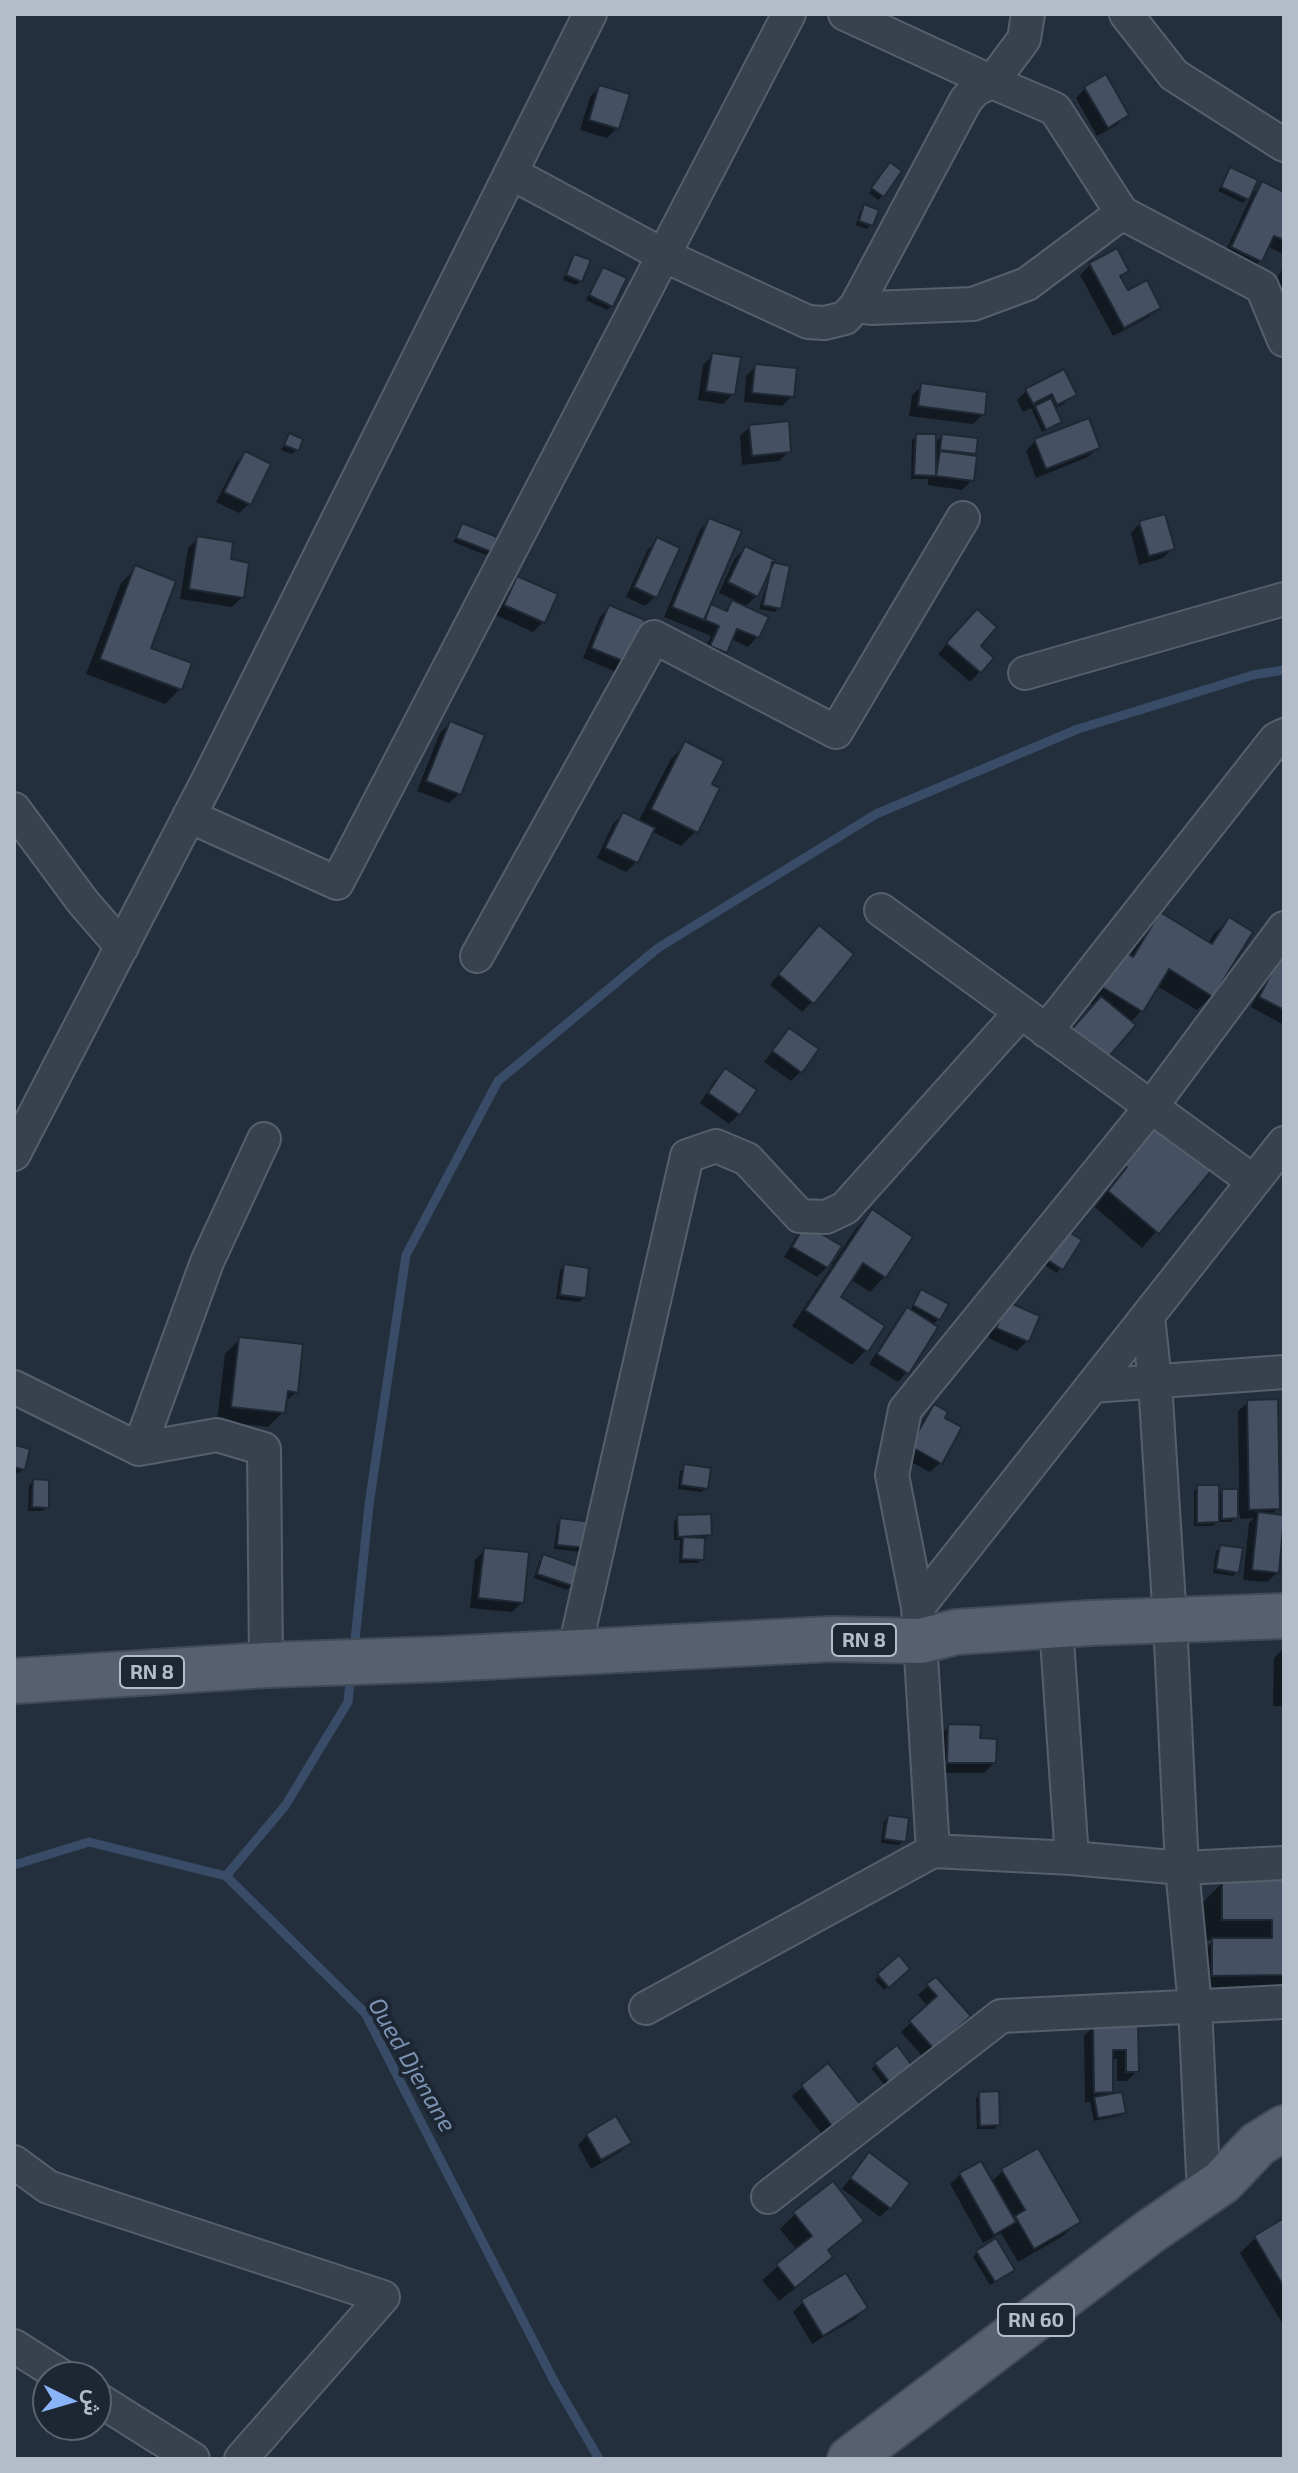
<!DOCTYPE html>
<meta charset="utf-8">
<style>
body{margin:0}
#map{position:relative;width:1298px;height:2473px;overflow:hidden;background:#242f3e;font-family:"Exo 2",Vazirmatn,sans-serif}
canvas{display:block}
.frame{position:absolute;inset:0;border:16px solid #b4bcc9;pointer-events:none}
.north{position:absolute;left:32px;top:2361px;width:80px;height:80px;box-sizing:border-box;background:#1d2633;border:2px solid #59626f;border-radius:50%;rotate:95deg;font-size:22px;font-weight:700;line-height:32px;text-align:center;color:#b4bcc9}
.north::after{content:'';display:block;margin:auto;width:28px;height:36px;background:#8ab4f8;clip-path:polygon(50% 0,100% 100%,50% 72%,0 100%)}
</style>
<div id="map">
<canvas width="1298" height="2473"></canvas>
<div class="frame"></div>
<div class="north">ش</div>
</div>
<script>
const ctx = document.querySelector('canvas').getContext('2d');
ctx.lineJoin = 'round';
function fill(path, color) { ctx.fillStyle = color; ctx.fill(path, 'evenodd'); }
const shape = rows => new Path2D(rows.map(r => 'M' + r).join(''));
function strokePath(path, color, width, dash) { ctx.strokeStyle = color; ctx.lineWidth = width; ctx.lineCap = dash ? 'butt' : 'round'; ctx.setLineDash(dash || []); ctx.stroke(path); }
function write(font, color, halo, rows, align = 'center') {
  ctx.font = font + ' "Exo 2",sans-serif'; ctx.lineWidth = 8; ctx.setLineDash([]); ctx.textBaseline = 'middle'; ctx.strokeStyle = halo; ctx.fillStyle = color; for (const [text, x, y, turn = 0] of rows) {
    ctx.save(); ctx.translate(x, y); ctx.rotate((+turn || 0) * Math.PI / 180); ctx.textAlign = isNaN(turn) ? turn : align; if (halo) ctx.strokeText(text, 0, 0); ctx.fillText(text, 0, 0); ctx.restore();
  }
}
const shadow = shape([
 [600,87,617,128,607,138,580,130,590,97],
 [1085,88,1126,115,1117,125,1097,136,1076,98],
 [886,169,883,195,878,200,869,193],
 [1231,170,1248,198,1243,203,1218,191],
 [1263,184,1284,194,1284,250,1281,253,1267,246,1260,261,1250,270,1223,257,1252,194],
 [865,207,871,225,867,229,856,225,860,211],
 [1116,251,1127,270,1119,278,1127,293,1159,307,1149,317,1113,336,1080,275,1090,265],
 [575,256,580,281,576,285,563,280,571,260],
 [1284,266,1284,289,1274,284],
 [603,269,612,306,607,310,586,300,599,273],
 [713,355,733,394,723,404,698,400,703,365],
 [756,366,792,396,782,406,744,402,746,376],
 [922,386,983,414,973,424,909,416,912,395],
 [1026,391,1074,394,1064,404,1054,409,1060,422,1042,432,1031,408,1023,412,1017,400],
 [750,427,789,451,779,461,742,465,740,436],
 [289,436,297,450,292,454,281,450],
 [917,436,934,444,942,436,974,453,970,457,972,480,962,490,928,485,928,479,911,479,912,440],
 [1035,441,1098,447,1088,457,1036,478,1026,451],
 [246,454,249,504,239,513,216,502,236,463],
 [710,520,708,605,723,612,735,600,719,593,735,558,745,548,772,561,779,608,775,612,759,609,769,575,766,574,756,596,744,608,757,637,748,647,731,639,725,652,715,662,702,656,711,636,664,617,700,530],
 [1140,523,1173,548,1163,558,1139,565,1131,533],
 [462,525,490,551,486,555,453,542],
 [198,538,228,561,242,597,232,607,180,599,188,548],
 [658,540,655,597,645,606,626,597,648,549],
 [136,568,148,649,180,689,165,704,86,674,121,583],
 [517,579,543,622,533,632,496,615,508,588],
 [609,607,626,662,616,672,583,658,600,617],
 [967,621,978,646,992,658,970,682,938,654],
 [450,723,459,794,449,803,417,791,440,733],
 [686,744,709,785,696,831,681,846,651,831,636,862,626,872,597,858,613,824,623,814,638,822,671,759],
 [1161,915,1208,944,1214,934,1229,919,1212,996,1197,1010,1157,986,1141,1011,1130,1023,1089,1003,1110,969,1129,957,1146,930],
 [809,937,812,1002,802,1012,770,985],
 [1284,951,1284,1025,1251,1007,1276,959],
 [789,1030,801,1071,791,1081,764,1062],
 [725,1071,739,1114,729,1124,700,1103,715,1080],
 [1160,1120,1214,1165,1142,1248,1095,1207,1114,1183,1108,1179],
 [872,1212,884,1277,870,1292,850,1279,838,1298,866,1350,852,1365,792,1326,833,1264,831,1263,817,1277,784,1257,796,1237,806,1227,834,1262,857,1227],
 [1060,1236,1079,1241,1057,1273,1043,1264],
 [564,1266,584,1298,579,1302,556,1299,560,1271],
 [918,1296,939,1319,932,1325,907,1372,898,1382,869,1364,898,1319,907,1309,910,1311],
 [998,1314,1027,1341,1017,1351,988,1338],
 [240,1339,296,1392,284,1403,283,1412,268,1427,217,1421,225,1354],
 [1248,1402,1278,1508,1271,1515,1277,1573,1267,1582,1243,1580,1249,1523,1254,1518,1240,1519,1240,1514,1231,1522,1217,1522,1213,1526,1194,1526,1194,1491,1198,1487,1217,1496,1223,1491,1239,1491,1238,1411],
 [934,1407,940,1463,930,1472,902,1457,925,1417],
 [15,1447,23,1469,19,1473,14,1472],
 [685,1467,706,1488,701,1492,678,1489,680,1471],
 [34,1481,47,1507,42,1511,28,1511,29,1485],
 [678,1517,710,1534,703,1539,702,1559,698,1563,679,1563,680,1540,674,1540,674,1522],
 [561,1520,589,1523,582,1552,554,1549,557,1525],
 [1221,1547,1237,1572,1233,1576,1213,1573,1216,1551],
 [485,1550,522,1602,512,1612,470,1608,475,1560],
 [544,1557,572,1585,567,1590,534,1578,539,1561],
 [1284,1648,1284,1706,1273,1706,1274,1658],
 [949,1726,978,1739,994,1763,984,1773,938,1773,939,1736],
 [888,1817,904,1841,899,1845,881,1843,884,1821],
 [1223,1882,1284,1882,1284,1994,1193,1995,1193,1960,1214,1940,1203,1940,1203,1902],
 [908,1969,884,1990,875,1980,879,1975],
 [936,1979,959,2026,923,2057,901,2032,928,2007,918,1995],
 [1094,2026,1136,2026,1137,2071,1127,2081,1117,2081,1117,2059,1111,2059,1111,2092,1106,2097,1124,2112,1120,2116,1094,2121,1090,2102,1085,2102,1084,2036],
 [876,2064,910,2067,886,2087,872,2069],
 [828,2066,858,2104,822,2134,792,2096],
 [980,2094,998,2125,994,2129,977,2129,976,2098],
 [587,2135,629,2143,620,2152,591,2169,578,2145],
 [860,2165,889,2208,880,2217,842,2189],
 [1003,2171,1078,2221,1063,2236,1018,2262,1001,2233,983,2243,950,2184,960,2175,991,2182],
 [795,2214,862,2220,827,2252,831,2257,816,2272,779,2301,762,2280,797,2250,780,2229],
 [1284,2220,1284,2326,1240,2253,1255,2238],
 [977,2252,1013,2270,990,2285,973,2257],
 [803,2302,866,2308,856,2318,812,2344,793,2312],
 [162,2445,184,2459,149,2459]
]);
const stream = shape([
 [354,1650,369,1505,406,1255,498,1081,658,948,876,814,1078,729,1253,675,1284,670],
 [14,1865,89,1842,226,1876,365,2013,554,2381,599,2459],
 [226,1876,285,1806,348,1702,351,1672]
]);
const building = shape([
 [1106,74,1129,115,1108,128,1084,87,1106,74],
 [599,85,630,94,619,129,589,120,599,85],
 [890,162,902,171,884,197,871,188,890,162],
 [1230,167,1258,180,1249,200,1221,187,1230,167],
 [1262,181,1284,192,1284,240,1274,236,1262,262,1231,247,1262,181],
 [864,204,879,210,873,226,859,221,864,204],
 [1117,248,1129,271,1120,276,1128,290,1147,280,1161,308,1124,328,1089,263,1117,248],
 [574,254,591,260,582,282,566,275,574,254],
 [603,267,627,278,613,307,589,295,603,267],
 [712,353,741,357,735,395,706,391,712,353],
 [755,364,797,368,794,397,752,393,755,364],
 [1064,369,1077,395,1057,405,1052,394,1033,404,1025,389,1064,369],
 [921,383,987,392,985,415,918,406,921,383],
 [1051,398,1062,422,1046,430,1035,406,1051,398],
 [1089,418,1100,448,1046,469,1034,439,1089,418],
 [789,421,791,452,752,456,749,425,789,421],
 [289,433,303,439,299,451,284,445,289,433],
 [916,434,936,434,936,476,914,475,916,434],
 [942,434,978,438,976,454,940,450,942,434],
 [245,451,271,464,251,505,224,492,245,451],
 [940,451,977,456,974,481,936,476,940,451],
 [1165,514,1175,549,1149,556,1139,521,1165,514],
 [709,518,742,531,704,620,672,607,709,518],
 [462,523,497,537,492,552,456,538,462,523],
 [197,536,233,542,231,559,249,563,244,598,189,589,197,536],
 [657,537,680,548,657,598,634,587,657,537],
 [745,546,775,560,758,597,728,582,745,546],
 [772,562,790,566,781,609,763,605,772,562],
 [135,565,176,581,151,648,192,663,182,690,100,659,135,565],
 [517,576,558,594,545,623,504,605,517,576],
 [732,600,769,617,759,638,737,629,727,653,710,646,719,626,705,620,711,604,727,611,732,600],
 [609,605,645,620,628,663,591,648,609,605],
 [977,609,997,627,981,646,994,658,981,673,946,643,977,609],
 [450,721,485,735,461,795,426,781,450,721],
 [685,741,724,761,712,784,720,788,698,833,651,809,685,741],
 [623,812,655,828,638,863,605,848,623,812],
 [1160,912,1212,944,1229,917,1253,932,1213,997,1169,969,1143,1012,1102,987,1124,951,1133,957,1160,912],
 [819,925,854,954,814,1004,778,974,819,925],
 [1284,949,1284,1010,1259,997,1284,949],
 [1101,996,1136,1025,1106,1060,1071,1030,1101,996],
 [789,1028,819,1049,802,1073,772,1051,789,1028],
 [725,1068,757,1090,740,1115,708,1093,725,1068],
 [1160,1117,1216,1165,1159,1234,1108,1191,1127,1167,1122,1163,1160,1117],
 [872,1209,913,1237,886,1278,863,1263,841,1297,885,1326,868,1352,805,1310,872,1209],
 [805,1224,842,1246,828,1268,792,1247,805,1224],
 [1064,1229,1082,1240,1063,1270,1046,1259,1064,1229],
 [564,1264,589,1268,586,1298,560,1295,564,1264],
 [921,1289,949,1304,940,1320,913,1305,921,1289],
 [1008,1302,1040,1316,1029,1342,996,1328,1008,1302],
 [907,1307,938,1327,909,1374,877,1354,907,1307],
 [239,1337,303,1344,298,1393,288,1391,285,1413,231,1407,239,1337],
 [1278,1399,1280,1509,1249,1510,1247,1400,1278,1399],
 [934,1404,948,1412,945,1418,962,1427,942,1464,910,1446,934,1404],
 [15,1445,30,1449,25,1470,14,1467,15,1445],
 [684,1464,711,1468,708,1489,681,1485,684,1464],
 [33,1479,49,1480,49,1508,32,1507,33,1479],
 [1197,1485,1219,1485,1219,1522,1197,1523,1197,1485],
 [1222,1489,1238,1489,1238,1518,1222,1519,1222,1489],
 [1258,1512,1284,1515,1279,1573,1252,1570,1258,1512],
 [711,1514,712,1535,678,1537,677,1515,711,1514],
 [560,1518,592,1522,588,1548,557,1545,560,1518],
 [683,1537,705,1538,704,1560,682,1559,683,1537],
 [1220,1545,1243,1548,1239,1573,1216,1569,1220,1545],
 [484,1548,529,1552,524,1603,478,1598,484,1548],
 [543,1554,580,1567,573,1586,537,1574,543,1554],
 [948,1724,981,1725,980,1738,997,1739,996,1763,947,1763,948,1724],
 [888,1815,909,1818,906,1842,884,1839,888,1815],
 [1222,1880,1284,1880,1284,1975,1212,1976,1212,1938,1272,1938,1272,1920,1222,1920,1222,1880],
 [899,1955,910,1969,889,1988,877,1974,899,1955],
 [936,1977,971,2016,934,2049,909,2021,937,1996,926,1984,936,1977],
 [1093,2024,1138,2024,1139,2072,1126,2072,1126,2050,1113,2050,1113,2092,1094,2093,1093,2024],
 [897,2045,913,2067,891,2084,874,2063,897,2045],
 [828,2063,860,2104,832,2126,801,2085,828,2063],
 [999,2091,1000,2125,980,2126,979,2092,999,2091],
 [1122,2092,1126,2113,1098,2118,1094,2097,1122,2092],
 [616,2116,632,2143,601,2160,586,2134,616,2116],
 [1038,2148,1081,2222,1034,2249,1015,2216,1025,2210,1001,2169,1038,2148],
 [869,2152,910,2183,891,2209,850,2178,869,2152],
 [981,2161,1016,2222,994,2235,959,2173,981,2161],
 [833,2181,864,2221,828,2250,833,2257,795,2288,776,2264,812,2236,793,2212,833,2181],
 [1284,2218,1284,2287,1254,2236,1284,2218],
 [996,2238,1015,2270,995,2282,976,2251,996,2238],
 [846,2273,868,2308,823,2336,801,2300,846,2273]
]);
const minor = shape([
 [845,14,992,82,1055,109,1122,213,1262,287,1284,340],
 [1126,14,1174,75,1284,145],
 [511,173,665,256,808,322,825,323,845,318,856,306,966,100,976,89,992,82,1024,39,1028,14],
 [856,306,871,308,973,304,1027,284,1122,213],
 [1025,673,1284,599],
 [14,809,83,902,122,947],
 [189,816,337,883,789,14],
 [881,910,1253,1181],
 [477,956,654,637,836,732,963,518],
 [1046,1031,1276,739,1284,735],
 [14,1154,209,778,590,14],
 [1148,1316,1155,1382,1170,1621,1182,1868,1195,2006,1204,2195],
 [1092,1386,1284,1372],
 [14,1387,139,1449,217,1435,264,1449,266,1665],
 [139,1449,207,1262,264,1139],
 [918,1607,892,1475,905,1410,1151,1107,1284,928],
 [1056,1625,1072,1858],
 [574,1652,687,1156,716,1146,747,1159,800,1216,826,1217,845,1208,1021,1012],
 [933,1851,918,1607,1284,1143],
 [646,2008,933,1851,1072,1858,1182,1868,1284,1863],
 [14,2162,48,2187,383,2297,241,2459],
 [768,2197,1001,2016,1284,2002],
 [14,2346,63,2377],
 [96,2398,193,2459]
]);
const primary = shape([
 [14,1681,266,1665,443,1659,832,1639,921,1641,956,1632,1090,1623,1284,1616],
 [850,2459,1148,2233,1222,2182,1258,2144,1284,2128]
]);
const shields = [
 [864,1640,64],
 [152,1672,64],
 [1036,2320,76]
];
const shieldNames = [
 ["RN 8",864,1640],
 ["RN 8",152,1672],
 ["RN 60",1036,2320]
];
const waterNames = [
 ["Oued Djenane",412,2065,60]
];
fill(shadow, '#0007');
strokePath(stream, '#394c67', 9);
fill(building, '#455162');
strokePath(building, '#1f2835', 2);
strokePath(minor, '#565f6c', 36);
strokePath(primary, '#414a57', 48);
strokePath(minor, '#38414e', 32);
strokePath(primary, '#56606e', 44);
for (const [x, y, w] of shields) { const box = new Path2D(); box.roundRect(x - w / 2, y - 16, w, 32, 6); ctx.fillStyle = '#1d2633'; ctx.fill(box); strokePath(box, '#b4bcc9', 2); }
write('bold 20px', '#b4bcc9', null, shieldNames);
write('italic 24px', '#7c92b1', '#1d2633', waterNames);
</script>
